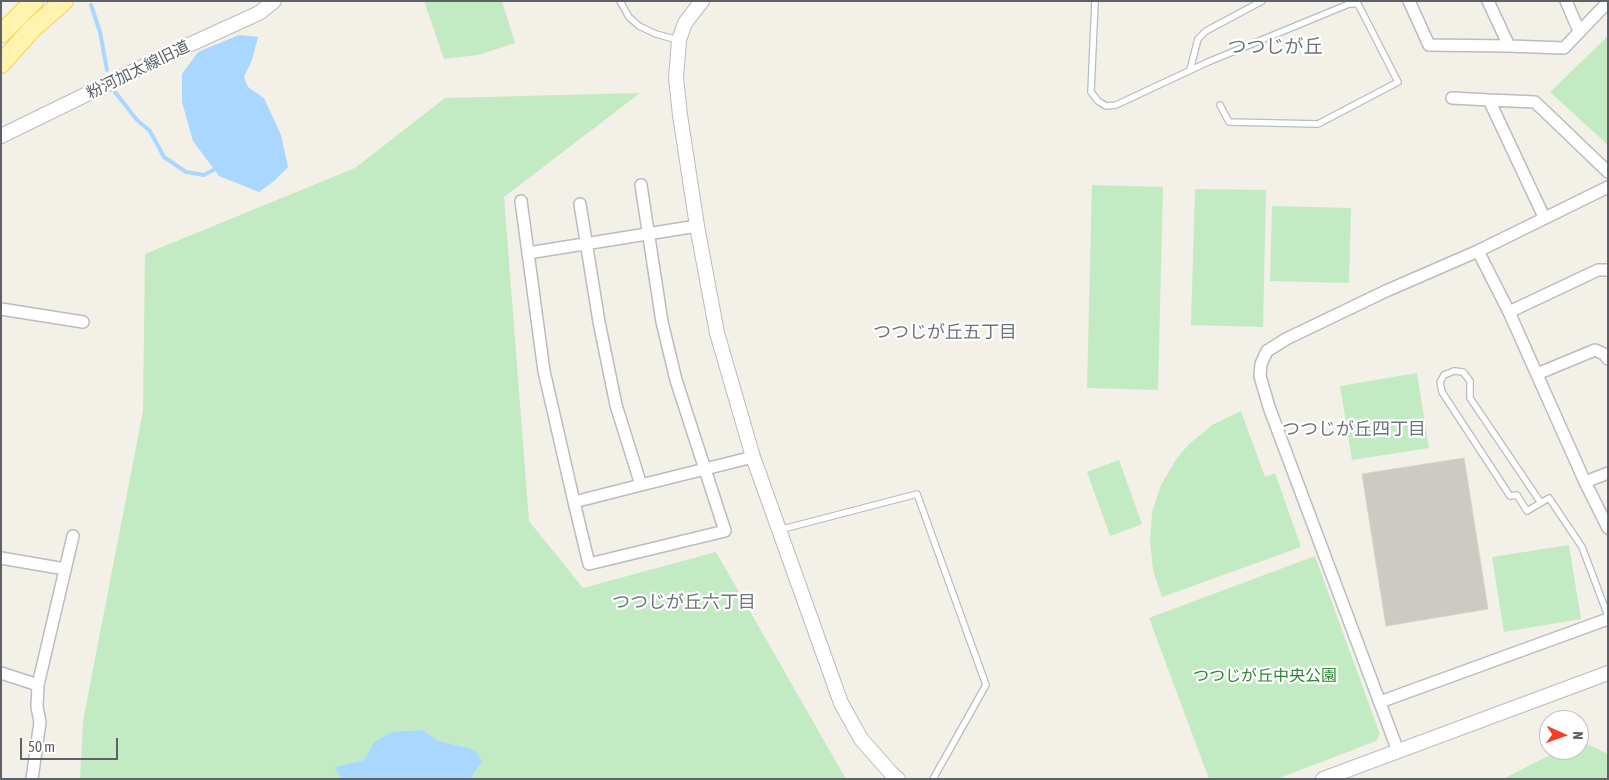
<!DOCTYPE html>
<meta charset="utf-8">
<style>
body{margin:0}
#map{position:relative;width:1609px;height:780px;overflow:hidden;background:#f2f0e7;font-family:"Asap Condensed",sans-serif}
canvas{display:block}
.frame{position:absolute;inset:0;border:2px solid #5e6268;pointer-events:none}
.north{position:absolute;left:1539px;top:710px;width:50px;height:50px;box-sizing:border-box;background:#fff;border:1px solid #bfc0c3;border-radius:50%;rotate:92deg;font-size:14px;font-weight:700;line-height:20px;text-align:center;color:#5e6268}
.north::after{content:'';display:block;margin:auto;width:18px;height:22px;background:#f83d26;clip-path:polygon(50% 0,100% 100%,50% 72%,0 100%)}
.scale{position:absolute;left:20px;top:738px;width:98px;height:22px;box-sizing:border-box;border:2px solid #5e6268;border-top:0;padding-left:6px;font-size:15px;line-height:18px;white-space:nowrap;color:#5e6268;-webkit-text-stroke:4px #fff;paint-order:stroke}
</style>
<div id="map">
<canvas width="1609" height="780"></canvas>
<div class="frame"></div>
<div class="north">N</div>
<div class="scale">50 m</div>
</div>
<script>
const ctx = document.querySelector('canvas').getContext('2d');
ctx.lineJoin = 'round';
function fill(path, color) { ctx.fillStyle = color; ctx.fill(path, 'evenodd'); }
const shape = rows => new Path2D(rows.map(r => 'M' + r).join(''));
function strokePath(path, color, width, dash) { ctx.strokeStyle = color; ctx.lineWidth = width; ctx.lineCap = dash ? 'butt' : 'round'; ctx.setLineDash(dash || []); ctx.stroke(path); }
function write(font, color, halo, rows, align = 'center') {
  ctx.font = font + ' "Asap Condensed","Noto Sans JP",sans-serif'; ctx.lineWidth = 4.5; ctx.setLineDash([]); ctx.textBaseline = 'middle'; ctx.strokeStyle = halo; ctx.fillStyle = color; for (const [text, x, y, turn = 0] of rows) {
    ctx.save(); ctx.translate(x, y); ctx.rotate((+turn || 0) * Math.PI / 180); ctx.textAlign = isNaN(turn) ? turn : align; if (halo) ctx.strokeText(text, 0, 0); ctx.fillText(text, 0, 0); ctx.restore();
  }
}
const green = shape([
 [424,1,502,1,515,43,478,55,444,59],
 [1608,36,1608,145,1550,92],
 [640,93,504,197,529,521,583,588,716,552,846,779,470,779,482,762,469,748,439,741,422,730,374,742,364,760,336,767,341,779,80,779,83,721,143,411,145,254,355,168,445,98],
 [1092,185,1163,187,1158,390,1087,388],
 [1195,189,1266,190,1263,327,1191,325],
 [1272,206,1351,208,1349,283,1270,281],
 [1417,373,1429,448,1352,460,1340,386],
 [1241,411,1265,477,1275,473,1301,547,1162,597,1153,570,1150,541,1152,513,1161,485,1177,458,1188,445,1212,425],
 [1119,460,1142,524,1110,536,1087,472],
 [1569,545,1581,619,1504,632,1492,557],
 [1315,556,1380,734,1376,741,1277,779,1209,779,1149,618],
 [1579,740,1608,754,1608,779,1503,779,1560,750,1579,750]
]);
const water = shape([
 [239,35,258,37,252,60,244,77,248,87,264,98,281,135,288,167,273,182,259,192,219,176,193,141,182,102,182,74,198,52],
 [422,730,439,741,469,748,477,753,482,762,470,779,341,779,335,767,364,760,374,742,392,732]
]);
const stream = shape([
 [91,5,100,32,107,70],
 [115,92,137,120,150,131,164,157,186,172,204,175,217,168]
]);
const building = shape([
 [1464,458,1488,609,1386,626,1362,474,1464,458]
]);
const service = shape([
 [620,1,629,17,639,26,656,34,678,40],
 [1095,1,1091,92,1098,101,1106,106,1116,105,1208,62,1349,4,1358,4,1398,82,1318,124,1229,122,1220,105],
 [1190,70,1198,39,1206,31,1262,1],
 [1541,503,1470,398,1470,381,1463,372,1454,371,1444,375,1440,382,1442,392,1510,496,1517,495,1527,511,1549,498,1582,547,1608,616],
 [779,530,917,494,986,685,933,779]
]);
const minor = shape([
 [1409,1,1429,45,1509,46,1488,1],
 [1566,1,1579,31],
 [1509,46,1564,48,1608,2],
 [1452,98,1489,100],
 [521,201,544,371,574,502],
 [580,204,599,322,616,405,641,485,753,457],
 [1544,217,1489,100,1535,102,1608,172],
 [1478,251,1509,312,1585,482,1608,528],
 [528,253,697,226],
 [1,309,83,322],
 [1509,312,1598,270,1608,270],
 [1537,374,1595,350,1604,354,1608,359],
 [1585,482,1608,473],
 [641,485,574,502,589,564,725,531,676,380,662,322,641,185],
 [1,558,65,569],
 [1,673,38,685,73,536],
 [1380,702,1608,619],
 [1398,751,1269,407,1260,376,1261,364,1267,351,1286,339,1386,291,1478,251,1608,187],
 [32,779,40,722,37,707,38,685]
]);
const tertiary = shape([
 [702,1,685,23,679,40,676,78,680,115,697,226,717,333,753,457,841,703,861,739,891,773,898,779],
 [1,136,167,55,259,13,274,1],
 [1323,779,1608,673]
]);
const primary = shape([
 [1,34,34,1],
 [1,64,32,29,64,1]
]);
const streetNames = [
 ["粉河加太線旧道",138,70,-26]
];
const parkNames = [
 ["つつじが丘中央公園",1265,676]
];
const neighbourhoodNames = [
 ["つつじが丘五丁目",945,332],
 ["つつじが丘四丁目",1354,429],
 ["つつじが丘六丁目",684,602]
];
const quarterNames = [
 ["つつじが丘",1275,47]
];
fill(green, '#c2ebc3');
fill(water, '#aad7ff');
strokePath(stream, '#aad7ff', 4);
fill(building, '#cdcac4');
strokePath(building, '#d7d2c4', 1);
strokePath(service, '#b9bcc1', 8);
strokePath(minor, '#b9bcc1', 14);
strokePath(tertiary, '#b9bcc1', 16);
strokePath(primary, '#fdd354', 20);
strokePath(service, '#fff', 5.5);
strokePath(minor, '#fff', 11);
strokePath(tertiary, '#fff', 14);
strokePath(primary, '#fff4af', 18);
write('16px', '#5e6268', '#fff', streetNames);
write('16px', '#2e8735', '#fff', parkNames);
write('18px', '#6f747b', '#fff', neighbourhoodNames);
write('19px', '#6f747b', '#fff', quarterNames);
</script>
